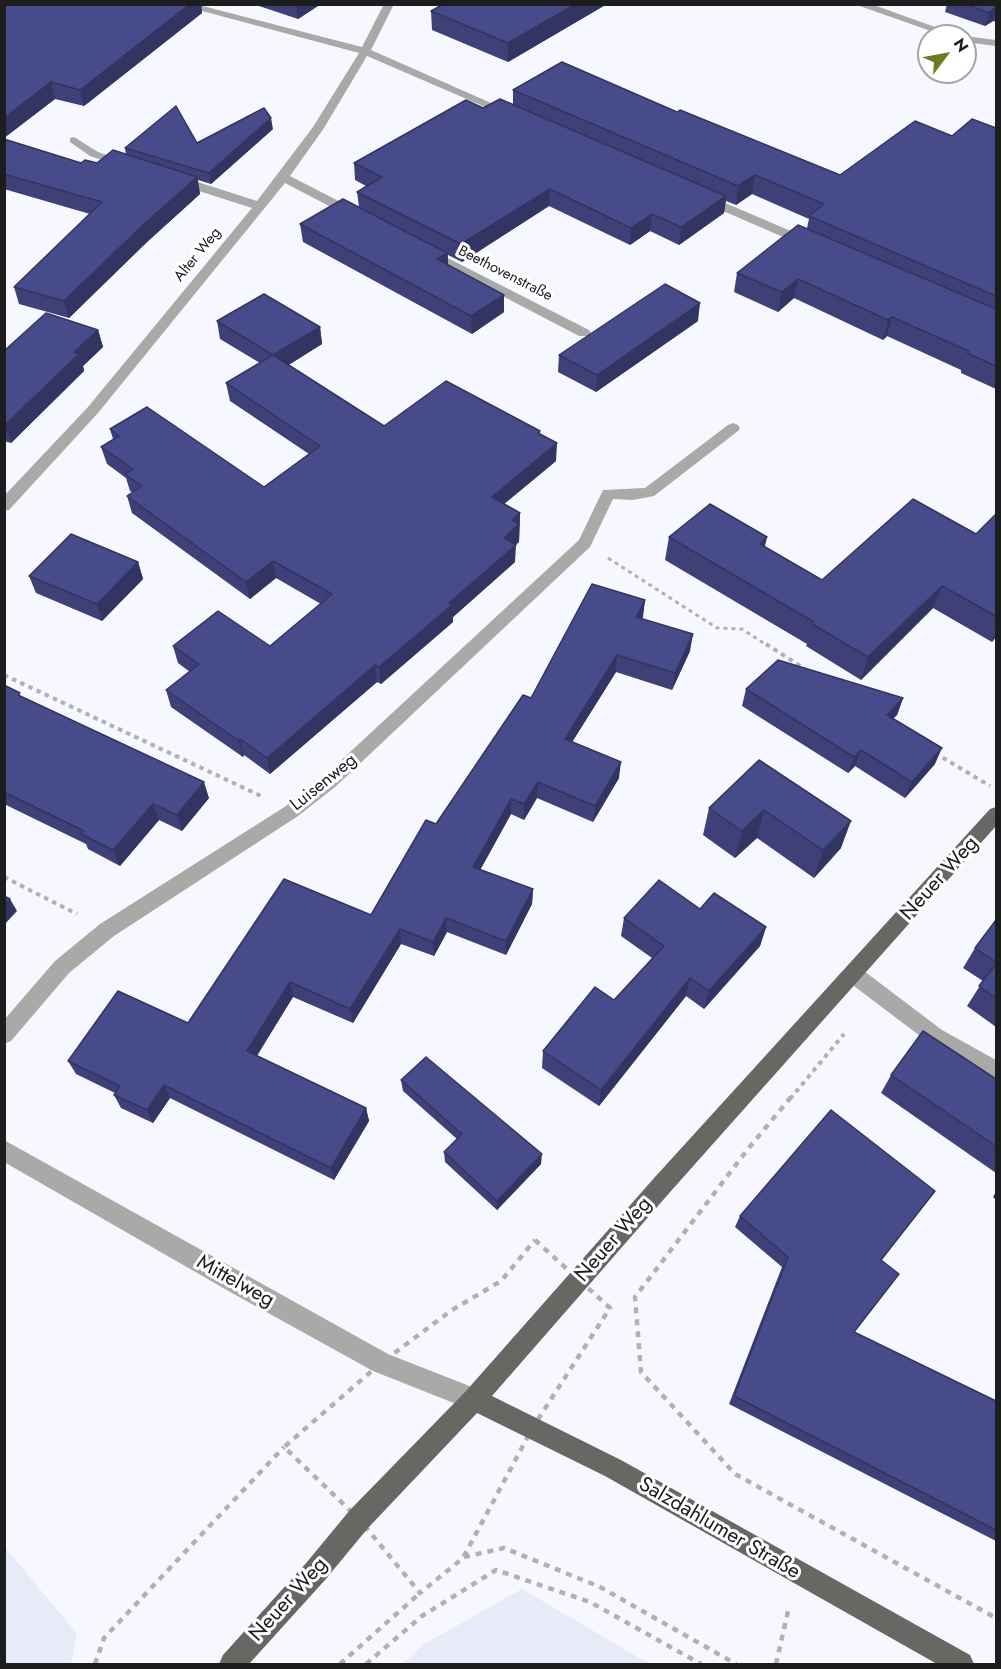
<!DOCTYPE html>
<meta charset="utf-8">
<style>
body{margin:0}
#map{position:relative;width:1001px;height:1669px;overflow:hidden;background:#f7f8ff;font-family:Jost,sans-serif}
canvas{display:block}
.frame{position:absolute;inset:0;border:6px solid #1c1d1f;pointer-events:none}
.north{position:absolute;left:917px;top:24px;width:60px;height:60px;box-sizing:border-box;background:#fff;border:2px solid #a4a5a5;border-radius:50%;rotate:58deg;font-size:16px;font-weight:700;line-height:24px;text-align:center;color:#1c1d1f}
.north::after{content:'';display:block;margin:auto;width:21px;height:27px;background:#707a25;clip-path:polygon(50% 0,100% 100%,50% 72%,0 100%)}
</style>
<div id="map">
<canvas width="1001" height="1669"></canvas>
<div class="frame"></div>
<div class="north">N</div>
</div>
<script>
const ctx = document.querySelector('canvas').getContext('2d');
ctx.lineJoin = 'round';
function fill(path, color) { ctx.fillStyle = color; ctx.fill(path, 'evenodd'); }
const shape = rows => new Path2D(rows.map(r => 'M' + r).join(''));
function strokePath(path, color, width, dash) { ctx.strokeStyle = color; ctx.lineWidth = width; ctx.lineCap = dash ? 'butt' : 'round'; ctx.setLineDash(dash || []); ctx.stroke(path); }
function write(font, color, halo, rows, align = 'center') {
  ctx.font = font + ' Jost,sans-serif'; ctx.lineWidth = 6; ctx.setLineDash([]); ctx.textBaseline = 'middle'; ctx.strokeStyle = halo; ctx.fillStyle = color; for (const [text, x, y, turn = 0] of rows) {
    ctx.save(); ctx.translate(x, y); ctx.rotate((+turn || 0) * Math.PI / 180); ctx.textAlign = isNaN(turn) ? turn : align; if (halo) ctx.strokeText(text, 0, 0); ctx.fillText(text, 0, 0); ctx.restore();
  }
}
const built = shape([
 [4,1546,77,1634,71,1664,5,1664],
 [522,1589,650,1664,402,1664,424,1644]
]);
const pathFar2 = shape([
 [608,558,717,628,742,629,768,646]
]);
const pathFar1 = shape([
 [766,644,805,669],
 [4,675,261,796],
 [935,753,990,786],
 [4,877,77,914],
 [790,1099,844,1034]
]);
const path = shape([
 [791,1097,748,1149,635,1297,641,1372,735,1474,996,1618],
 [535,1240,610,1308,533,1427,463,1558,420,1593,359,1519,284,1447,381,1363,452,1310,501,1281,535,1240],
 [464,1557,504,1548,600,1587,736,1664],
 [95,1664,104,1638,284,1447],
 [340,1664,420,1593],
 [366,1664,422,1616,496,1570,590,1602,701,1664],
 [776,1664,789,1607]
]);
const minor = shape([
 [176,4,195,4,362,47,384,4,394,4,371,50,516,114,510,117,506,116,367,56,324,128,290,176,360,212,360,218,352,218,285,183,98,413,9,510,4,511,4,496,88,407,252,208,174,183,174,177,182,177,257,201,313,127,359,53,176,4],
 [854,4,871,4,960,36,945,36,854,4],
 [964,36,965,36,996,40,996,46,965,42,964,36],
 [74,137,98,152,132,164,126,168,90,156,70,142,70,138,74,137],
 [704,194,812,240,814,243,812,246,804,246,700,201,698,198,704,194],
 [426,247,589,330,591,333,589,336,579,336,422,254,420,251,426,247],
 [733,423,738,425,740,428,738,431,654,496,633,500,613,499,590,547,335,787,298,816,114,936,69,973,11,1041,4,1044,4,1020,55,961,100,924,286,806,323,777,579,540,603,490,645,488,728,425,733,423],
 [853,966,860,968,942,1030,996,1060,996,1079,928,1042,846,980,843,974,846,968,853,966],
 [4,1140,388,1354,482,1391,486,1399,482,1407,474,1411,373,1371,232,1293,4,1162,4,1140]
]);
const major = shape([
 [996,807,996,826,671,1191,492,1396,621,1460,970,1655,974,1664,937,1664,605,1476,477,1413,368,1528,325,1580,249,1664,219,1664,223,1655,307,1562,350,1510,466,1391,655,1177,990,809,996,807]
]);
const wall = shape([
 [4,4,201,4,202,13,84,106,55,99,4,138],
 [253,4,321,4,298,19],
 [444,4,607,4,508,62,432,30,431,11],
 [947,4,996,4,996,22,993,21,985,26,945,12],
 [513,90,677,112,840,175,952,136,996,128,996,389,961,373,961,370,887,336,883,340,794,298,778,312,734,292,737,273,807,228,809,219,752,194,736,205,726,201,724,213,679,245,650,231,630,245,549,206,462,262,448,255,448,265,504,312,472,334,303,242,300,224,359,207,357,192,366,186,355,180,354,163,483,108,513,104],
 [273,129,211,184,198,180,200,194,147,242,69,318,19,304,14,287,90,214,4,189,4,139,81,163,97,163,126,155,125,148,197,143],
 [217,321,320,327,322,344,288,365,384,426,540,431,540,435,556,461,504,504,520,513,519,542,515,545,515,562,453,617,453,622,381,684,377,682,270,774,244,755,243,757,171,707,166,690,190,672,178,663,173,646,270,646,321,604,276,578,250,599,132,513,127,496,132,492,130,491,126,478,107,464,101,447,113,439,110,429,264,487,309,454,230,401,226,383,260,363,220,339],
 [698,321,596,392,558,372,559,355],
 [98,330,103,347,83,366,84,371,11,443,4,441,4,351],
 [996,514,996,637,992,642,933,608,861,680,806,646,807,644,665,560,669,537,765,547,822,580,976,534],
 [138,562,143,579,102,621,36,593,29,576],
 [645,600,642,619,690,651,672,690,616,672,572,742,619,778,593,822,537,798,524,820,511,814,480,870,533,889,532,904,506,955,447,932,434,956,401,944,353,1023,293,997,257,1056,366,1108,369,1121,334,1180,170,1098,153,1123,121,1108,114,1095,115,1093,76,1074,68,1061,188,1023,371,915,436,824,531,698],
 [4,685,22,697,209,798,182,831,159,820,120,866,88,849,86,844,4,804],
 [746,689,903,698,897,715,893,718,935,764,905,798,855,766,848,773,742,706],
 [759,760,841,848,814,878,757,838,735,858,703,835,709,808],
 [700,909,766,927,760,946,704,1009,686,996,599,1106,542,1068,543,1051,614,1000,652,958,621,936,624,918],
 [996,920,996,1027,967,1006,983,981,963,968,975,948],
 [891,1075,996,1079,996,1173,881,1093],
 [401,1080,541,1164,497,1210,445,1162,444,1152,457,1139,403,1091],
 [935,1191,881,1260,854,1332,996,1401,996,1541,729,1404,782,1267,735,1227,740,1216],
 [996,1191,996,1200,993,1197]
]);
const shadedWall = shape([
 [190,4,201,4,202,13,84,106,80,90],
 [296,4,321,4,298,19],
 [576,4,607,4,508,62,508,43],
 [996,7,993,21,985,26,989,13],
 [51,82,55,99,4,138,4,118],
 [271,118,273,129,211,184,209,173],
 [755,175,752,194,736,205,738,186],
 [197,177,200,194,147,242,69,318,64,301,143,225],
 [550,189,549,206,462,262,461,244],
 [726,196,724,213,679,245,681,227],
 [652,214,650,231,630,245,631,228],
 [447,253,448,270,437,259],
 [798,279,794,298,778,312,782,292],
 [504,295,504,312,472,334,471,316],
 [700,303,698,321,596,392,597,375],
 [892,317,887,336,883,340,888,320],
 [320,327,322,344,276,373,273,355],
 [98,330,103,347,83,366,84,371,11,443,5,426,74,352],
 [557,443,556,461,492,514,492,497],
 [520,513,519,542,504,555,504,538,512,520],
 [767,537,762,560,760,544],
 [516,545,515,562,453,617,453,622,381,684,379,667,449,603],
 [273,561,276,578,250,599,246,582],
 [138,562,143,579,102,621,97,604],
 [942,586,933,608,861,680,868,657],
 [645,600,643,617,634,634,636,617],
 [996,630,996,637,992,642],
 [693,634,690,651,672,690,675,673],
 [617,655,616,672,564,755,565,739],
 [375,665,377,682,270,774,267,758],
 [903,698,897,715,881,731,887,715],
 [240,739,244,755,243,757,239,741],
 [942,748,935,764,905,798,912,782],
 [861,750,855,766,848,773,854,757],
 [621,762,619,778,593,822,595,806],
 [204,782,209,798,182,831,177,815],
 [538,782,537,798,524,820,524,804],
 [511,799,511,814,473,883,473,867],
 [153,804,159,820,120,866,113,850],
 [764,810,757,838,735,858,742,831],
 [851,821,841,848,814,878,823,850],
 [533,889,532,904,506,955,506,941],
 [10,899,17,911,4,925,4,905],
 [446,918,447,932,434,956,433,942],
 [766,927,760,946,704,1009,709,991],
 [400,929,401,944,353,1023,350,1009],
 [690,978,686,996,599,1106,601,1090],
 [290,982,293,997,251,1064,247,1051],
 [164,1085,170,1098,153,1123,147,1110],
 [366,1108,369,1121,334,1180,331,1168],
 [542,1154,541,1164,497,1210,497,1201]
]);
const building = shape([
 [4,4,190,4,80,90,51,82,4,118,4,4],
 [444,4,576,4,508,43,431,11,444,4],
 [965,4,996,4,996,7,989,13,965,4],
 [562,62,677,112,680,110,840,175,915,121,952,136,972,119,996,128,996,296,809,216,824,204,755,175,738,186,513,90,562,62],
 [500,99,726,196,681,227,652,214,631,228,550,189,461,244,357,192,382,177,354,163,466,100,483,108,500,99],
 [176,106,197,143,264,108,271,118,209,173,125,148,176,106],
 [4,139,81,163,85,160,97,163,113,150,197,177,143,225,64,301,14,287,102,202,4,174,4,139],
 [343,199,447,253,437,259,504,295,471,316,300,224,343,199],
 [798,225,996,309,996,366,967,353,969,351,892,317,888,320,798,279,782,292,737,273,798,225],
 [665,284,700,303,597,375,559,355,665,284],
 [264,294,320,327,273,355,384,426,446,381,540,431,538,433,557,443,492,497,520,513,512,520,519,524,504,538,516,545,449,603,452,605,379,667,375,665,267,758,240,739,239,741,166,690,199,664,173,646,218,611,270,646,332,594,273,561,246,582,127,496,142,486,125,474,133,469,101,447,119,436,110,429,147,407,264,487,320,446,226,383,273,355,217,321,264,294],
 [46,313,98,330,74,352,79,354,4,426,4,351,46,313],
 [913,499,976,534,996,514,996,616,942,586,868,657,812,624,814,622,669,537,710,504,767,537,760,544,822,580,913,499],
 [71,534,138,562,97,604,29,576,71,534],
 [592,584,645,600,636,617,693,634,675,673,617,655,565,739,621,762,595,806,538,782,524,804,511,799,473,867,533,889,506,941,446,918,433,942,400,929,350,1009,290,982,247,1051,366,1108,331,1168,164,1085,147,1110,114,1095,120,1086,68,1061,118,991,188,1023,284,879,371,915,426,820,436,824,523,695,531,698,592,584],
 [778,660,903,698,887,715,942,748,912,782,861,750,854,757,746,689,778,660],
 [4,685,20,693,18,695,204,782,177,815,153,804,113,850,81,834,84,831,4,792,4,685],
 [759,760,851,821,823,850,764,810,742,831,709,808,759,760],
 [659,880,700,909,714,893,766,927,709,991,690,978,601,1090,543,1051,595,987,614,1000,664,946,624,918,659,880],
 [4,896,10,899,4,905,4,896],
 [996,920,996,962,975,948,996,920],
 [996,964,996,998,979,986,996,964],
 [923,1031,996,1079,996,1146,891,1075,923,1031],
 [426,1057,542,1154,497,1201,444,1152,462,1134,401,1080,426,1057],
 [831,1110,935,1191,881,1260,899,1274,854,1332,996,1401,996,1530,734,1396,788,1257,740,1216,831,1110]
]);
const farStreetnames = [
 ["Alter Weg",198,255,-51],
 ["Beethovenstraße",505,274,27]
];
const streetNames = [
 ["Luisenweg",324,783,-39]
];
const nearStreetnames = [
 ["Neuer Weg",940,879,-48],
 ["Neuer Weg",614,1240,-49],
 ["Mittelweg",235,1282,29],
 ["Salzdahlumer Straße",719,1529,30],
 ["Neuer Weg",289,1600,-48]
];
fill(built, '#e8eaf8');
strokePath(pathFar2, '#b0b1b6', 3, [4, 4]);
strokePath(pathFar1, '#b0b1b6', 4, [4.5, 4.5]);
strokePath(path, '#b0b1b6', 4.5, [6, 6]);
fill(minor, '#a9a9a7');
fill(major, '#676864');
fill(wall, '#3e4077');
fill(shadedWall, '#323461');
fill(building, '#484b8a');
strokePath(building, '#323461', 1.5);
write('15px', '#1c1d1f', '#fff', farStreetnames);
write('18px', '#1c1d1f', '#fff', streetNames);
write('21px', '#1c1d1f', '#fff', nearStreetnames);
</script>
